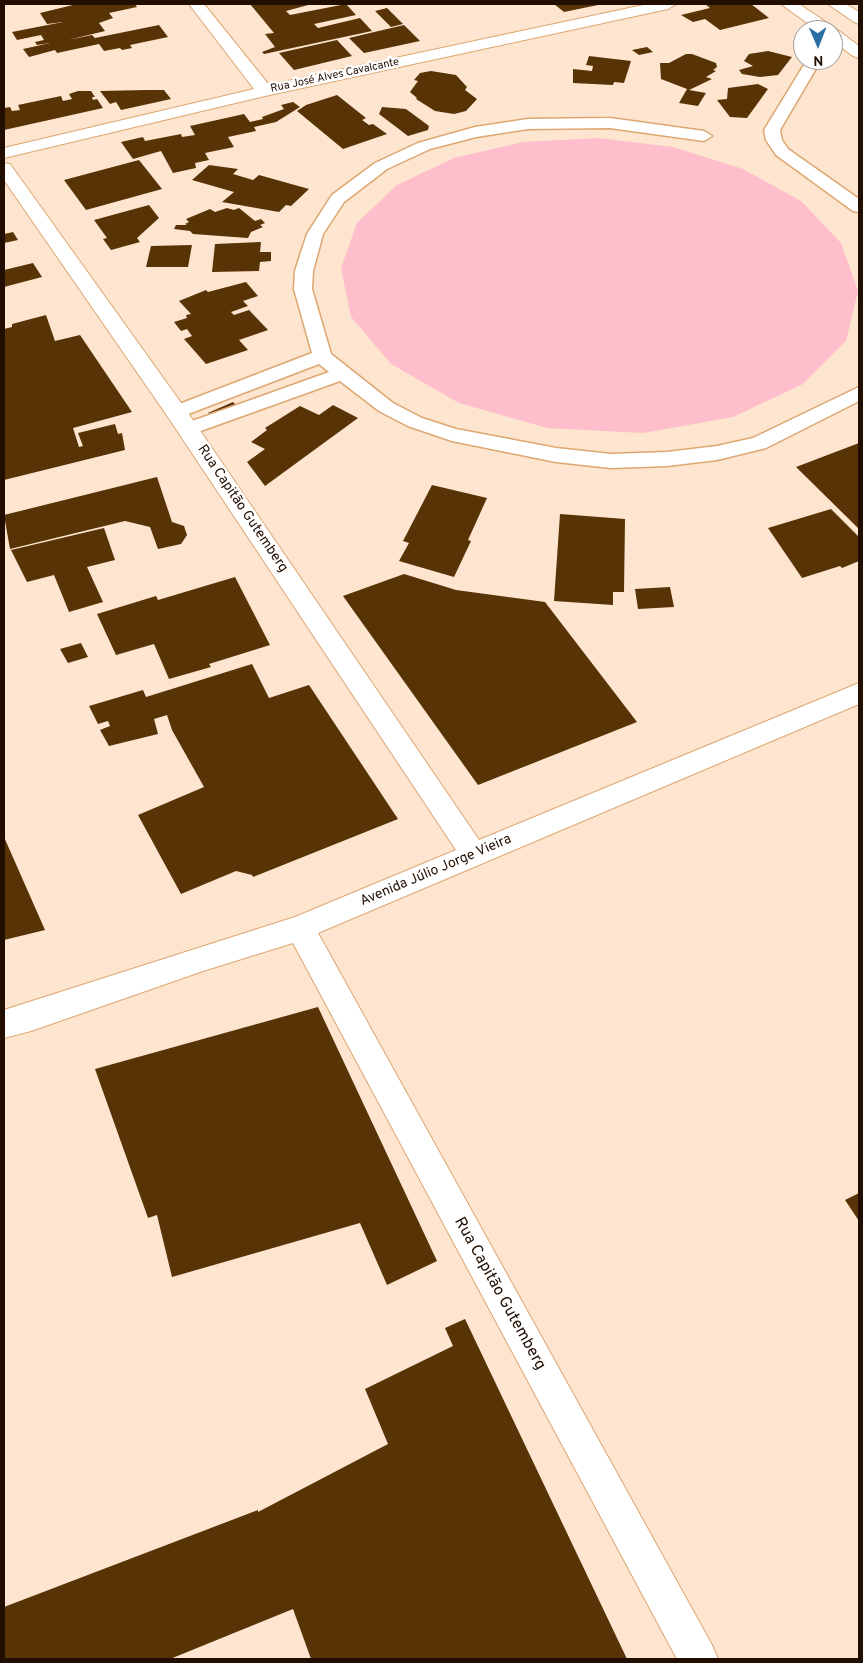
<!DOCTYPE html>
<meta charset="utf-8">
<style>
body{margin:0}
#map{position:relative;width:863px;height:1663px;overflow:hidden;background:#fde5d0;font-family:Overpass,sans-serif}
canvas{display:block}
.frame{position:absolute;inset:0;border:5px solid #220e00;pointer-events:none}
.north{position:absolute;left:793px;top:20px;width:50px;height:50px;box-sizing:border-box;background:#fff;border:1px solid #a79f99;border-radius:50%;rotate:179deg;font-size:14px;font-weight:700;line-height:20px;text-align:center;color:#220e00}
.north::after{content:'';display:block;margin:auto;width:18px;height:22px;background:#2b70a5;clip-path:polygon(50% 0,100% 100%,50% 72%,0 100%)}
</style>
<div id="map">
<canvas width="863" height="1663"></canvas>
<div class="frame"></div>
<div class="north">N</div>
</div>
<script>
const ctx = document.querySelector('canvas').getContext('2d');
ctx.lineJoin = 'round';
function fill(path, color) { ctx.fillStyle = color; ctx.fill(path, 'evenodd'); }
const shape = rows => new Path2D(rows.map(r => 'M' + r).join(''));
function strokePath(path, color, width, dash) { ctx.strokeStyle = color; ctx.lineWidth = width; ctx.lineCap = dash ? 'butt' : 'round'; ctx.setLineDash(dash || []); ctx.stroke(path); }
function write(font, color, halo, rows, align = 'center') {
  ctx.font = font + ' Overpass,sans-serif'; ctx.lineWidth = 5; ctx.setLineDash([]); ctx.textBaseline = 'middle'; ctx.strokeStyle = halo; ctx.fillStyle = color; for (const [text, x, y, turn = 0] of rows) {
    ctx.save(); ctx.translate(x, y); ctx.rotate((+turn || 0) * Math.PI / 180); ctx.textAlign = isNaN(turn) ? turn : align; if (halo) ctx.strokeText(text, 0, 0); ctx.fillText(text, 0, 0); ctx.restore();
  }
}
const water = shape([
 [598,138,673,147,743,169,801,201,841,243,858,291,846,341,803,384,733,417,643,433,547,428,459,403,391,364,351,317,341,268,357,223,397,185,454,158,523,142]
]);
const building = shape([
 [77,4,135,4,137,7,109,13,113,18,99,23,105,31,68,40,92,35,95,38,159,25,168,37,130,45,132,48,122,50,120,48,104,51,99,44,57,53,55,50,29,57,23,49,50,43,37,45,35,42,44,40,41,35,17,40,12,32,63,22,47,24,40,13],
 [250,4,312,4,286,11,290,15,346,4,356,15,314,24,318,28,360,18,372,31,264,54,262,52,275,47,265,34,274,33],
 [554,4,598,4,598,5,564,12],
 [705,4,751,4,769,18,720,30,705,19,693,22,681,15,710,8],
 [387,8,403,24,391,27,375,11],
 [404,25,420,41,364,53,349,38],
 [337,40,352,56,294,70,279,53],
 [647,47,653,52,639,55,632,50],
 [768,51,792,57,778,75,760,77,742,74,739,70,753,66,744,61,749,54],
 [686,54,692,54,716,63,717,67,713,70,716,71,706,77,712,79,689,90,706,93,698,106,679,103,687,89,661,79,660,63,669,63],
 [589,56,631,61,624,83,614,82,613,85,573,83,573,69,592,71,593,66,586,65],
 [431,71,456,75,467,87,465,90,477,99,466,111,454,114,435,111,416,99,417,98,410,92,418,81,414,80,420,73],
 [758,84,768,89,747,118,730,117,717,100,727,99,728,88],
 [146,90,164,90,171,99,121,110,116,102,110,104,100,91],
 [78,91,91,91,95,97,92,97,93,100,97,99,103,108,4,130,4,108,10,107,12,111,20,110,18,105,61,96,63,101,72,99,69,94],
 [337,95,366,118,362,120,369,125,373,124,387,134,343,149,297,111,306,105],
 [293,102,300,107,276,122,254,127,256,131,228,137,234,147,205,153,209,160,195,163,196,168,173,173,161,151,133,159,121,142,143,137,145,141,181,134,182,137,195,135,190,126,244,114,250,122,263,119,262,117,284,109,281,105],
 [382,107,406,109,429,126,428,130,408,136,379,114],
 [139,160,162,189,86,210,64,180],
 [209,165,238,169,233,174,253,180,259,175,309,189,291,206,286,205,279,212,222,202,234,192,192,180],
 [149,205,159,218,137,238,140,242,111,250,103,239,107,238,94,220],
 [227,208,234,210,239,208,255,221,261,219,265,223,260,225,263,227,251,232,248,238,193,234,190,231,174,229,176,225,187,225,185,224,189,222,186,219,210,209,215,212],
 [13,232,18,240,4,243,4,234],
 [261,242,260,252,271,252,271,261,260,262,259,271,212,272,215,244],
 [192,245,188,267,146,267,151,246],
 [33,263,42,277,4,287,4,270],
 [246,282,258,296,243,301,248,306,231,312,234,315,249,310,268,330,239,340,248,350,206,364,184,339,192,336,187,329,181,331,174,322,187,318,186,315,191,314,179,301,206,290,208,292],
 [46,315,55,341,80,335,132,412,73,428,79,447,83,446,78,433,115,424,118,434,122,433,125,450,4,480,4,329,12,327,12,324],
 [233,402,238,407,210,416,208,413],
 [333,405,358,418,265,486,247,462,265,449,251,442,267,430,265,428,300,406,319,415],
 [859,443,859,529,796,467],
 [157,477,172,522,184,526,187,535,181,544,158,549,150,527,125,521,10,549,4,515],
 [432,485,487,498,468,540,471,541,454,577,399,561,409,543,403,541],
 [831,509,859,537,859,561,842,568,840,566,802,578,768,528],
 [560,514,625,519,624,592,613,592,613,605,554,601],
 [104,528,115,560,87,567,103,602,69,612,54,575,27,582,11,550],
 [404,574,456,590,545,602,637,722,478,785,343,596],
 [235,577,270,645,209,664,211,667,169,679,154,644,116,655,97,614,156,596,158,600],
 [670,587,674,607,638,609,635,589],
 [81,643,88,657,68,663,60,649],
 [252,664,269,698,309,685,398,819,253,877,252,875,236,871,181,894,138,815,204,787,172,730,167,715,154,719,158,734,109,746,100,730,110,726,108,721,98,724,89,706,143,690,146,697],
 [4,837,45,930,4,940],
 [318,1007,437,1261,387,1285,360,1223,172,1277,157,1215,148,1218,95,1069],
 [859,1193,859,1221,845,1200],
 [465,1319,627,1659,311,1659,293,1609,170,1659,4,1659,4,1607,258,1510,258,1512,388,1444,365,1389,453,1346,445,1328]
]);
const lane = shape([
 [807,60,821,60,780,130,782,140,788,149,859,199,859,212,853,211,776,155,766,140,764,130,807,60],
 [610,118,704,131,712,136,704,141,610,128,528,129,476,137,430,149,387,169,344,202,323,234,313,271,312,289,331,354,393,403,422,418,456,429,556,448,611,454,667,452,717,446,753,438,859,387,859,401,766,448,717,460,667,466,611,468,556,462,452,441,408,426,379,411,340,381,195,433,188,435,181,433,178,429,181,425,329,372,319,364,183,416,176,418,169,416,166,412,169,408,312,353,294,289,295,271,307,234,332,195,375,163,418,143,475,127,528,119,610,118]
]);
const street = shape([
 [189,4,204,4,269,85,648,4,676,4,668,9,265,96,4,158,4,148,254,89,189,4],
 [4,163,10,164,184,407,479,840,859,683,859,704,318,933,712,1645,718,1659,677,1659,293,943,203,971,31,1031,4,1038,4,1010,295,917,456,850,168,417,4,180,4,163]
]);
const primary = shape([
 [781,4,799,4,839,31,859,46,859,58,853,56,833,41,833,30,817,30,781,4]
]);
const highway = shape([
 [828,4,846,4,859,12,859,24,854,22,828,4]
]);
const farStreetnames = [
 ["Rua José Alves Cavalcante",335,76,-12]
];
const streetNames = [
 ["Rua Capitão Gutemberg",242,509,56],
 ["Avenida Júlio Jorge Vieira",436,871,-23]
];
const nearStreetnames = [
 ["Rua Capitão Gutemberg",499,1294,61]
];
fill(water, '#febecb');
fill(building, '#583305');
strokePath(lane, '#dea670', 3);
strokePath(street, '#dea670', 2);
strokePath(primary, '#dea670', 2);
strokePath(highway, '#dea670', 2);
fill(lane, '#fff');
fill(street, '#fff');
fill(primary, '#fff');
fill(highway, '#fff');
write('11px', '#220e00', '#fff', farStreetnames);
write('14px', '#220e00', '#fff', streetNames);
write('16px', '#220e00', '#fff', nearStreetnames);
</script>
